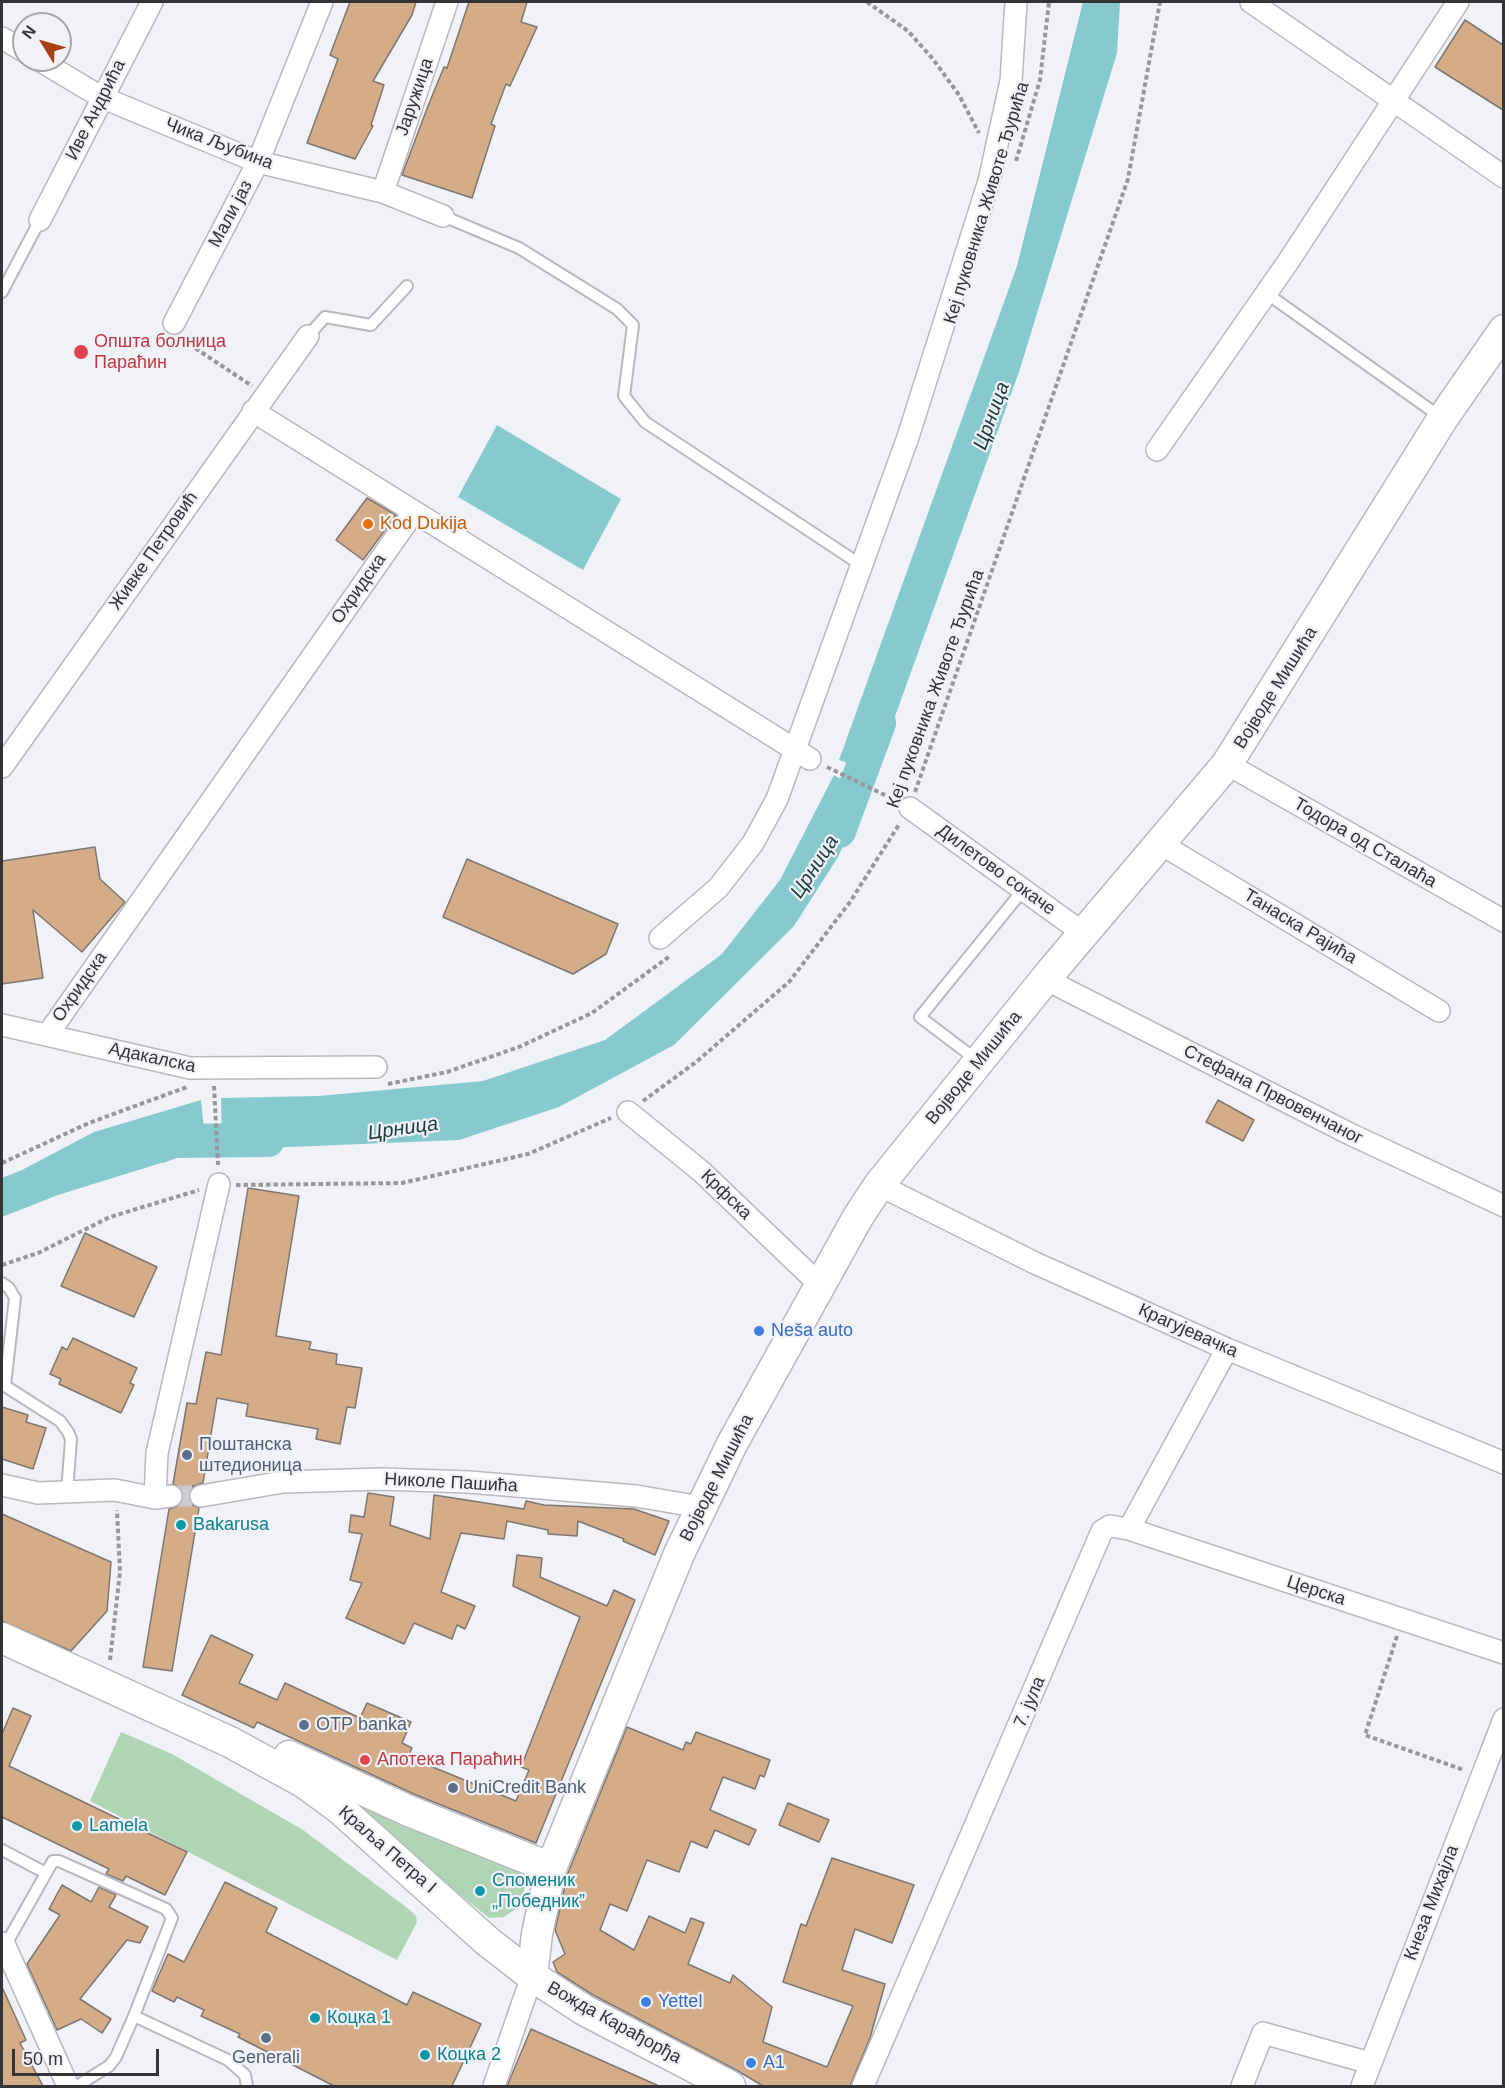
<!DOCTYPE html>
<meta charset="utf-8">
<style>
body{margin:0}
#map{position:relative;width:1505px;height:2088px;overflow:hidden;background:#f1f1f8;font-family:Helvetica,sans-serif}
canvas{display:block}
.frame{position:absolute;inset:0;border:3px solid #343437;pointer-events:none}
.north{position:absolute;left:12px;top:12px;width:60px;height:60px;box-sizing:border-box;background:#f1f1f8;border:2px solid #a5a5ab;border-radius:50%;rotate:307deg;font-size:16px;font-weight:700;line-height:24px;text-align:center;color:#343437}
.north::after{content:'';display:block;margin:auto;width:21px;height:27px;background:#a64211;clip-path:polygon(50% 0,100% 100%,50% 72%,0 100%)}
.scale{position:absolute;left:12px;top:2049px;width:147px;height:27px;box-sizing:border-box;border:3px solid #343437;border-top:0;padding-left:8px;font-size:18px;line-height:21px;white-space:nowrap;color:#343437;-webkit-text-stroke:4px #f1f1f8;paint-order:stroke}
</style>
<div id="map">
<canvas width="1505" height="2088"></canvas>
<div class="frame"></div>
<div class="north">N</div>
<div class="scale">50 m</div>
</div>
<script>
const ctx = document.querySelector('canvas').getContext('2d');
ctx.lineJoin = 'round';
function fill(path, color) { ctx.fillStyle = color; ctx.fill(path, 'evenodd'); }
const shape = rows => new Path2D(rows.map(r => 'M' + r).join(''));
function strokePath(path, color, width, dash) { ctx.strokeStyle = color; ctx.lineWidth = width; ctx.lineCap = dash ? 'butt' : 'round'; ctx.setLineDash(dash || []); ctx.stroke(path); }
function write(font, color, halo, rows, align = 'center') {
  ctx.font = font + ' Helvetica,sans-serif'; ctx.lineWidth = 4.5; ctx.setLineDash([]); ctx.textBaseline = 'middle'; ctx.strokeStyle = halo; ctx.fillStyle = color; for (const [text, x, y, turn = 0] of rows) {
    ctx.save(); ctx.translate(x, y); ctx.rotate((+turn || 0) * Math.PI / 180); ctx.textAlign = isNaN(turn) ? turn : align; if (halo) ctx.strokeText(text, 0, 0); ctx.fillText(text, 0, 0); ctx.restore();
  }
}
const green = shape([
 [121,1732,172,1754,303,1830,410,1910,416,1916,417,1922,397,1960,90,1801],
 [330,1790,514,1867,522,1876,525,1886,520,1906,504,1917,489,1918]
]);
const water = shape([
 [1083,2,1120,2,1117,53,1019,372,875,772,839,760,1017,266],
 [497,425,621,499,583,570,458,497],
 [834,775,867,795,838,857,794,926,674,1045,559,1107,459,1140,289,1147,222,1146,221,1098,319,1096,483,1081,605,1040,722,954,780,880],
 [201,1100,206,1149,58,1195,2,1217,2,1178,22,1170,94,1132]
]);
const river = shape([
 [839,831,879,723],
 [160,1146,172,1141,268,1140]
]);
const building = shape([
 [350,2,416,2,412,15,373,81,384,85,371,125,373,126,355,159,307,143,338,59,330,55,350,2],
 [469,2,527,2,521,22,537,27,510,86,506,84,491,124,495,126,472,198,402,175,428,106,444,67,447,68,469,2],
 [1465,20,1503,45,1503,110,1435,67,1465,20],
 [367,498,396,515,363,560,336,540,367,498],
 [95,847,100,879,125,902,82,952,33,910,43,978,2,984,2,861,95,847],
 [467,859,618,924,606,954,573,974,443,917,467,859],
 [1218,1100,1254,1120,1243,1141,1206,1122,1218,1100],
 [248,1188,299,1196,276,1336,311,1342,309,1349,337,1354,336,1364,362,1368,355,1408,347,1407,340,1444,316,1439,318,1429,246,1416,248,1404,217,1398,203,1483,193,1486,189,1492,191,1504,199,1508,172,1671,143,1667,169,1509,178,1506,183,1500,181,1489,173,1484,187,1403,196,1404,206,1352,221,1355,248,1188],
 [85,1233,157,1267,134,1317,61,1286,85,1233],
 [73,1338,137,1368,130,1383,134,1385,121,1413,59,1384,61,1379,50,1374,62,1347,67,1350,73,1338],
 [2,1407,28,1415,26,1422,46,1428,33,1469,2,1459,2,1407],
 [368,1493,394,1497,390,1525,430,1539,434,1495,524,1509,526,1501,544,1505,634,1509,669,1521,655,1555,623,1541,624,1539,578,1521,577,1536,548,1534,548,1530,507,1521,504,1539,461,1533,441,1592,475,1606,465,1629,457,1625,452,1639,414,1623,404,1644,346,1618,362,1583,350,1580,362,1534,349,1532,351,1515,364,1517,368,1493],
 [2,1514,111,1562,107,1611,71,1651,2,1621,2,1514],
 [517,1555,542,1558,540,1577,607,1606,614,1590,635,1600,536,1843,416,1795,257,1722,254,1728,182,1695,211,1635,253,1655,239,1683,277,1700,285,1683,360,1718,367,1703,411,1722,402,1743,412,1748,408,1757,516,1801,529,1770,521,1767,580,1617,513,1586,517,1555],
 [13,1708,31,1716,9,1766,187,1852,165,1895,126,1876,123,1881,106,1874,109,1869,2,1817,2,1734,13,1708],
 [627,1727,683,1750,686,1742,691,1744,696,1732,770,1760,764,1777,760,1775,755,1789,723,1777,710,1810,756,1830,749,1845,715,1830,707,1848,691,1841,679,1872,647,1860,627,1911,610,1904,600,1930,634,1950,649,1916,685,1933,691,1918,704,1923,688,1964,730,1983,733,1975,772,2007,763,2042,827,2067,853,2006,783,1982,801,1924,806,1926,832,1858,914,1885,892,1943,855,1929,842,1970,885,1984,870,2038,850,2086,763,2086,738,2071,593,1995,557,1972,553,1962,565,1954,555,1930,568,1873,627,1727],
 [788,1803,829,1820,819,1842,779,1825,788,1803],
 [225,1882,277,1908,266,1932,407,2005,413,1992,481,2024,452,2086,334,2086,238,2037,240,2034,201,2016,204,2010,177,1997,174,2002,152,1991,168,1954,184,1962,225,1882],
 [62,1885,91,1902,99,1887,116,1895,109,1907,148,1927,140,1943,127,1940,80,1999,111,2019,102,2033,81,2019,57,2030,27,1964,60,1915,49,1909,62,1885],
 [2,1987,26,2040,20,2043,43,2086,2,2086,2,1987],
 [531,2029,605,2062,659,2086,507,2086,531,2029]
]);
const minorTunnel = shape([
 [171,1496,201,1496]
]);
const path = shape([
 [867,2,908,31,933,59,959,95,979,133],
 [1016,161,1040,80,1049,2],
 [183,340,252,386],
 [827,767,893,799],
 [915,792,1128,179,1160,2],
 [388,1084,447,1072,519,1047,592,1013,670,956],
 [214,1086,218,1165],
 [643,1101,696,1062,789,982,850,902,900,823],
 [2,1163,89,1123,187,1087],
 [236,1185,402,1183,528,1154,611,1118],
 [2,1265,38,1253,110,1217,199,1190],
 [1397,1636,1365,1735,1464,1770],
 [110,1660,120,1572,117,1510]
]);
const service = shape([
 [443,216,519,248,617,309,633,325,624,396,645,422,861,565],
 [2,292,40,220],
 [1266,293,1442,418],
 [308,336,325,317,371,325,407,286],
 [978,1061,920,1017,1023,890],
 [2,1283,9,1288,15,1298,5,1385],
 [2,1384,60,1421,68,1432,71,1439,67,1492],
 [2,1850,44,1872],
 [5,1946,53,1861,59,1861,166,1909,172,1918,134,2016],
 [77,2086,109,2066,116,2057,134,2016,228,2060,245,2075,247,2086]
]);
const minor = shape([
 [1251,2,1504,177],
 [2,38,24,51],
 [39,60,101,97,258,162,383,192,443,216],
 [383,192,447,2],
 [40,220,152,2],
 [174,323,258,162,322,2],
 [253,411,810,759],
 [1157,450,1288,262,1458,2],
 [1227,764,1504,921],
 [2,767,308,336],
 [910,808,1083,933],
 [1161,844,1439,1011],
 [660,938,718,888,753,843,777,799,908,437,989,181,1011,81,1016,2],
 [1045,979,1350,1134,1504,1206],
 [2,1025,190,1068,376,1067],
 [48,1034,413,513],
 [628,1112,702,1172,819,1284],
 [879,1185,1035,1263,1227,1349,1504,1463],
 [2,1485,38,1493,115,1490,155,1498,171,1496],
 [201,1496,283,1482,381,1479,469,1482,636,1496,701,1507],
 [155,1498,157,1453,219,1184],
 [1129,1529,1227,1349],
 [2,1943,5,1946,68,2086],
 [494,2086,532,1976],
 [863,2086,1102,1531,1110,1526,1129,1529,1504,1653],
 [1242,2086,1263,2033,1370,2063],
 [1362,2086,1504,1719]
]);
const secondary = shape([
 [2,1638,230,1742,303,1782,340,1809,487,1941,532,1976,584,2010,730,2086],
 [289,1756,409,1811,551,1868],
 [532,1976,537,1934,551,1868,679,1554,732,1444,858,1217,879,1185,1051,972,1227,764,1443,418,1504,330]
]);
const markers = [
 [81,352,8,"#e0444e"],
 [368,524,6,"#e8710a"],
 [759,1331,6,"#3f7fe0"],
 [187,1455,6,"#5c6f8a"],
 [181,1525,6,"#0f9aa8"],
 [304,1725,6,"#5c6f8a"],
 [365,1760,6,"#e0444e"],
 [453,1788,6,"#5c6f8a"],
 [77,1826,6,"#0f9aa8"],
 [480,1891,6,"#0f9aa8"],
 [646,2002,6,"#3f7fe0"],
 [315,2018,6,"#0f9aa8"],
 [266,2038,6,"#5c6f8a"],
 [425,2055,6,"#0f9aa8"],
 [751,2063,6,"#3f7fe0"]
];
const streetNames = [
 ["Јаружица",415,97,-71],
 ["Иве Андрића",96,110,-63],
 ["Чика Љубина",219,144,21],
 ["Кеј пуковника Животе Ђурића",987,203,-73],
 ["Мали јаз",231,214,-62],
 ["Живке Петровић",154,551,-55],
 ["Охридска",359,589,-55],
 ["Војводе Мишића",1276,688,-58],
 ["Кеј пуковника Животе Ђурића",936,689,-70],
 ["Тодора од Сталаћа",1365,843,30],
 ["Дилетово сокаче",996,870,36],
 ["Танаска Рајића",1300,927,31],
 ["Охридска",80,987,-55],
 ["Адакалска",152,1058,12],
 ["Војводе Мишића",974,1068,-51],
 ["Стефана Првовенчаног",1273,1095,27],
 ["Крфска",726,1195,44],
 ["Крагујевачка",1188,1331,24],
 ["Војводе Мишића",717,1478,-63],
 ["Николе Пашића",451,1483,3],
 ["Церска",1316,1591,18],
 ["7. јула",1030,1702,-67],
 ["Краља Петра I",387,1850,41],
 ["Кнеза Михајла",1432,1903,-69],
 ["Вожда Карађорђа",614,2023,29]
];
const healthNames = [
 ["Општа болница",94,342],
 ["Параћин",94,363],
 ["Апотека Параћин",377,1760]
];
const foodNames = [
 ["Kod Dukija",380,524]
];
const shopNames = [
 ["Neša auto",771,1331],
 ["Yettel",658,2002],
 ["A1",763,2063]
];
const serviceNames = [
 ["Поштанска",199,1445],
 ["штедионица",199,1466],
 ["OTP banka",316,1725],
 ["UniCredit Bank",465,1788],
 ["Generali",266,2058,"center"]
];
const cultureNames = [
 ["Bakarusa",193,1525],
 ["Lamela",89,1826],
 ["Споменик",492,1881],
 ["„Победник”",492,1902],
 ["Коцка 1",327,2018],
 ["Коцка 2",437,2055]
];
const waterNames = [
 ["Црница",992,416,-70],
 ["Црница",815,867,-57],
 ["Црница",403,1129,-8]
];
fill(green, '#afd5b5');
fill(water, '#86cacf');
strokePath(river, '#86cacf', 34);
fill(building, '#d4ac87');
strokePath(building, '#7b7671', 1.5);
strokePath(minorTunnel, '#cbcbd1', 21, [21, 10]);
strokePath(service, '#b8b8bf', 14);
strokePath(minor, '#b8b8bf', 24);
strokePath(secondary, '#b8b8bf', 33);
strokePath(path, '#96969b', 4, [4.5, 3]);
strokePath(service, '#fff', 10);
strokePath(minor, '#fff', 21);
strokePath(secondary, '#fff', 30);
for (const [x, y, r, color] of markers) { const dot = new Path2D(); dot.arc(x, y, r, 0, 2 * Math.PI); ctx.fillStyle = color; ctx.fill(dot); strokePath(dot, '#f1f1f8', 2); }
write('18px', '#343437', '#f1f1f8', streetNames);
write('18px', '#be3a42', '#f1f1f8', healthNames, 'left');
write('18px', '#c56008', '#f1f1f8', foodNames, 'left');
write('18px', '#366cbe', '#f1f1f8', shopNames, 'left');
write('18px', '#4e5e75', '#f1f1f8', serviceNames, 'left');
write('18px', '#0d838f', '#f1f1f8', cultureNames, 'left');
write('italic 20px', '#1b3d3f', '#f1f1f8', waterNames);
</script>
